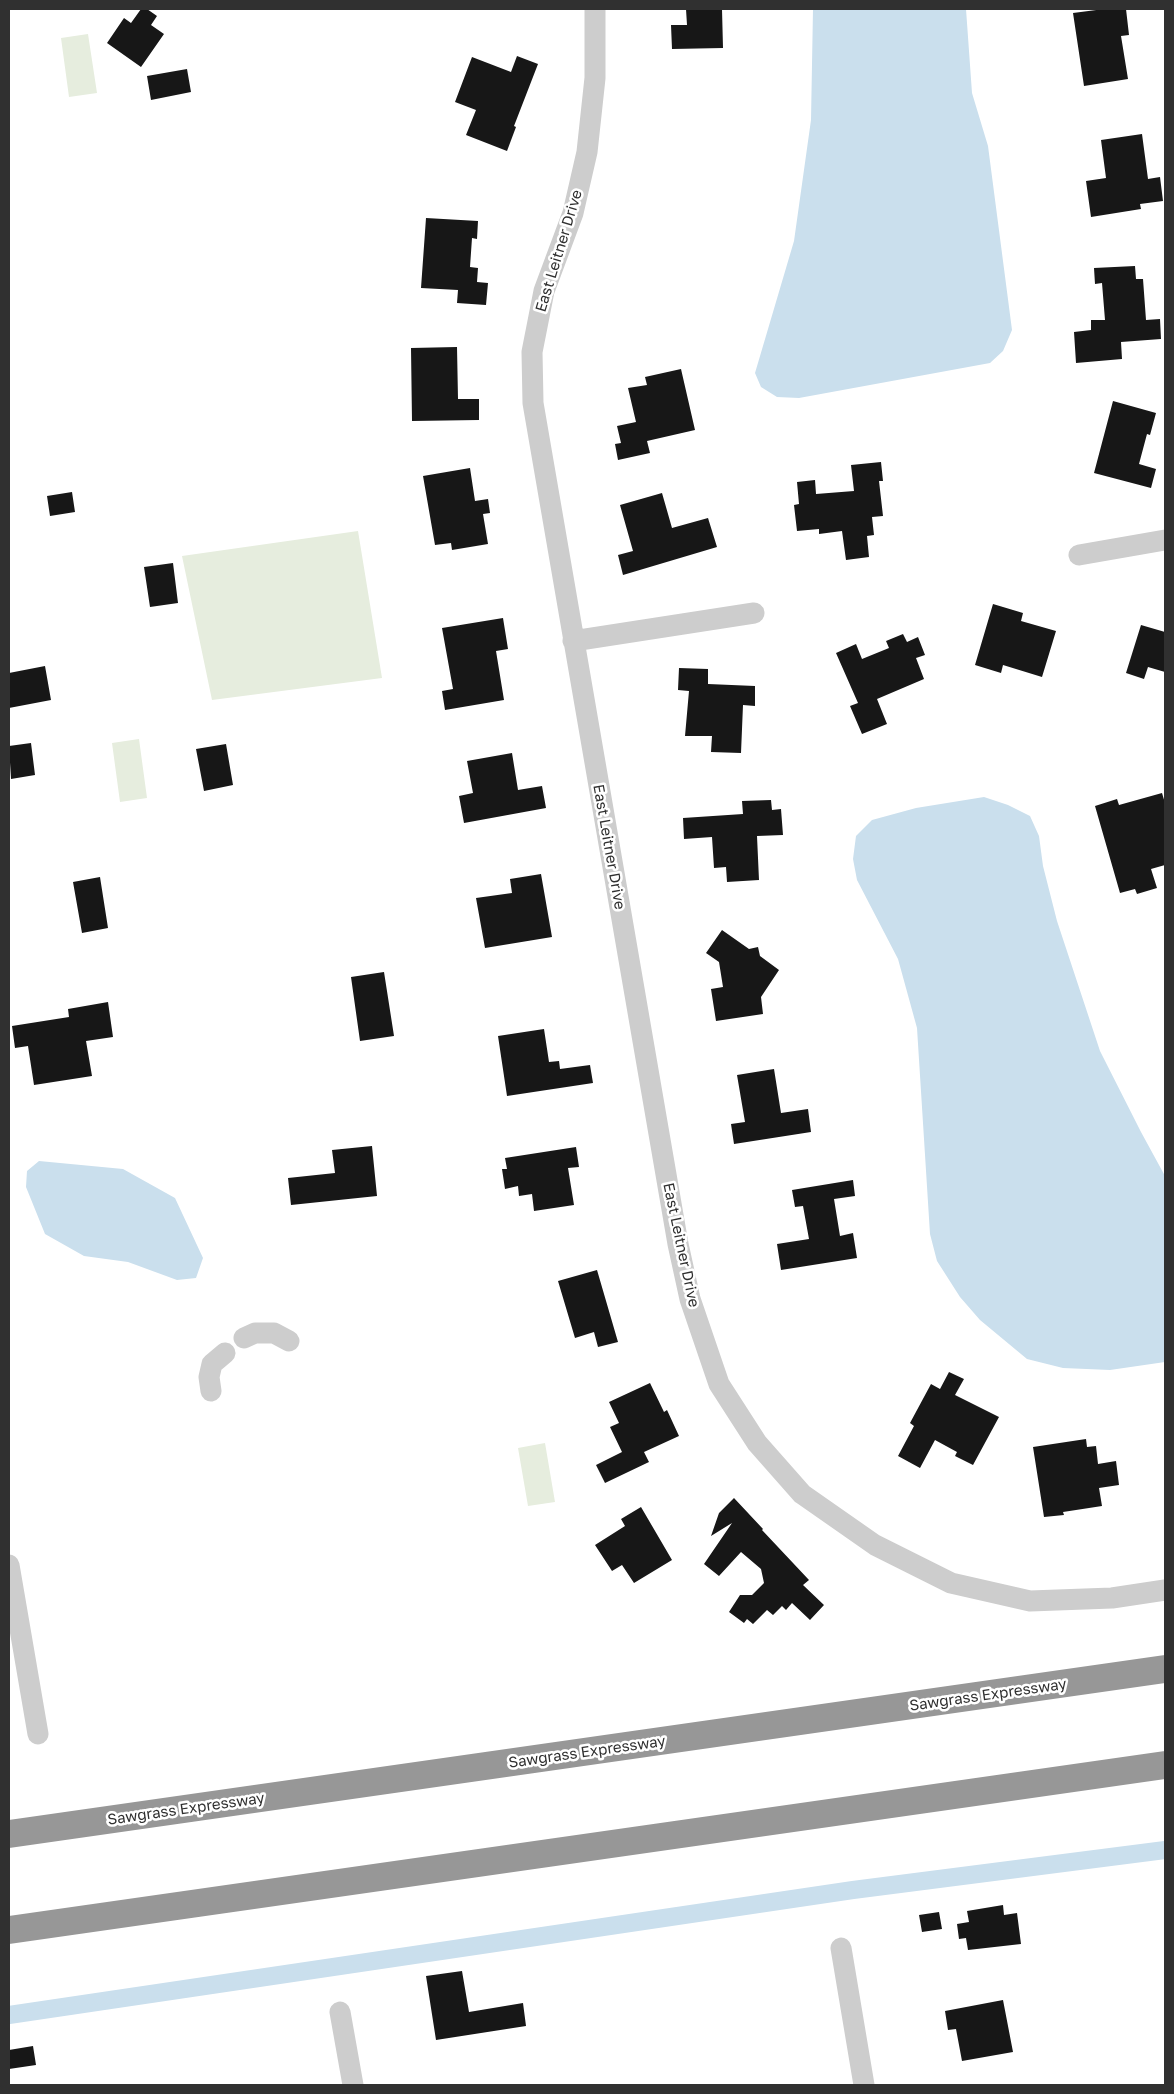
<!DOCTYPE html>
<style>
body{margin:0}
#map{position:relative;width:1174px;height:2094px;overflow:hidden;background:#fff;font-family:"Golos Text",sans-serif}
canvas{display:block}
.frame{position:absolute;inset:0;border:10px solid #303030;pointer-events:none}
</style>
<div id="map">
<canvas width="1174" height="2094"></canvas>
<div class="frame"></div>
</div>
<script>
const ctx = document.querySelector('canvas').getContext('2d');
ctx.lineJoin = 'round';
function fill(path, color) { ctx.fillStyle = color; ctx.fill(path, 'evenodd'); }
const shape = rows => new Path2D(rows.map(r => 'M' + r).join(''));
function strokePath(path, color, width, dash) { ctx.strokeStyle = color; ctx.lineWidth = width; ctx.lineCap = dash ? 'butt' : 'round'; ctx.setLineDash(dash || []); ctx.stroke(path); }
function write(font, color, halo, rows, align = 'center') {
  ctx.font = font + ' "Golos Text",sans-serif'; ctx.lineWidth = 5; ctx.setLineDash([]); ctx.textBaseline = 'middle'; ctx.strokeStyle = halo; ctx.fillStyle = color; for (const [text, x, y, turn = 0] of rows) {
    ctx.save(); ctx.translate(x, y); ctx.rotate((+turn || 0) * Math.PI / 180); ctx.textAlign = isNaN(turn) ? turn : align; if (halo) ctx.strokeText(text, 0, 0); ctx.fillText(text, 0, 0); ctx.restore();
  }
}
const green = shape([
 [88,34,97,93,69,97,61,38],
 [358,531,382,678,212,700,182,556],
 [139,739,147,798,120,802,112,743],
 [545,1443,555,1502,528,1506,518,1448]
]);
const water = shape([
 [813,9,966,9,972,93,988,146,1012,330,1003,351,990,363,799,398,777,397,761,387,755,373,794,241,811,120],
 [984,797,1008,805,1030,816,1039,836,1043,866,1057,921,1100,1051,1141,1132,1165,1176,1165,1362,1110,1370,1063,1368,1027,1359,980,1320,960,1297,937,1261,930,1234,917,1028,898,959,857,880,853,859,856,836,872,820,916,808],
 [39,1161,123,1169,175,1198,203,1258,196,1278,177,1280,128,1262,84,1256,45,1234,26,1187,27,1171]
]);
const canal = shape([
 [9,2015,853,1890,1165,1850]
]);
const building = shape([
 [141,9,147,9,157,16,151,25,164,34,141,67,107,43,124,18,131,23],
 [686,9,722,9,723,48,672,49,671,25,687,25],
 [1104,9,1126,9,1129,35,1121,36,1128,79,1084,86,1073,13],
 [517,56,538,64,514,126,516,127,507,151,466,135,476,110,455,102,472,57,511,72],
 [187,69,191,92,151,100,147,76],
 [1142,134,1148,179,1160,177,1163,201,1140,204,1141,209,1091,217,1086,181,1106,178,1101,140],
 [426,218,478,221,477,239,472,238,470,267,478,268,477,282,488,283,486,305,457,303,458,290,421,288],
 [1135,266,1136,279,1143,279,1146,320,1160,319,1161,339,1121,342,1122,359,1076,363,1074,332,1091,330,1091,320,1105,320,1102,283,1095,284,1094,268],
 [457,347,458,399,479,399,479,420,412,421,411,348],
 [681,369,695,430,647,441,650,453,618,460,615,444,621,443,617,426,636,422,628,388,647,385,645,377],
 [1113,401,1156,413,1150,435,1147,434,1139,464,1156,469,1151,488,1094,473],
 [881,462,883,481,879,481,883,516,872,517,874,535,867,536,869,557,846,560,842,531,819,534,819,529,797,531,794,505,799,504,797,482,815,480,816,494,854,491,851,465],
 [470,468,475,501,488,499,490,513,483,514,488,544,452,550,451,543,435,545,423,476],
 [72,492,75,512,50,516,47,496],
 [662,493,672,528,708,518,717,547,623,575,618,555,633,551,620,505],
 [173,563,178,603,150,607,144,567],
 [993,604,1023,613,1021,621,1056,631,1042,677,1003,665,1001,673,975,665],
 [503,618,508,649,496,651,504,700,445,710,442,691,453,689,442,628],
 [1141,625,1165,632,1165,672,1148,667,1144,679,1126,673],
 [903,634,907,642,918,637,925,655,916,658,924,679,877,699,887,724,862,734,850,706,858,703,836,653,856,644,862,659,889,648,886,641],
 [45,666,51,700,9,708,9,673],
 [679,668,708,669,708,684,755,686,755,706,743,705,741,753,711,752,712,736,685,736,689,691,678,690],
 [31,743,35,775,11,779,9,746],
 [226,744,233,785,204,791,196,749],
 [512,753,518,790,542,786,546,808,464,823,459,796,473,793,467,761],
 [1162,793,1165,803,1165,865,1151,869,1157,888,1137,894,1135,889,1120,893,1095,806,1117,799,1119,805],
 [771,800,772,810,781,809,783,835,757,836,759,880,727,882,726,867,714,868,712,837,684,839,683,818,743,814,742,801],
 [541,874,552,937,485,948,476,898,512,893,510,879],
 [100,877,108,928,82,933,73,882],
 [722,930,749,949,758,947,760,956,779,970,761,997,763,1014,716,1021,711,989,723,987,719,962,706,953],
 [384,972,394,1036,360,1041,351,977],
 [108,1002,113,1037,86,1041,92,1076,34,1085,28,1046,15,1048,12,1026,69,1017,68,1009],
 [544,1029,549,1062,559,1061,560,1069,590,1065,593,1083,507,1096,498,1036],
 [774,1069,781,1113,808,1109,811,1132,734,1144,731,1124,745,1122,737,1075],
 [372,1146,377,1196,291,1205,288,1178,335,1173,332,1150],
 [576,1147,579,1167,568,1168,574,1205,534,1211,532,1194,519,1196,518,1186,505,1189,502,1169,507,1169,505,1158],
 [853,1180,855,1196,834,1199,840,1236,853,1233,857,1258,781,1270,777,1244,809,1239,803,1206,795,1207,792,1190],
 [597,1270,618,1342,598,1347,594,1332,575,1338,558,1281],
 [949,1372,964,1379,955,1395,999,1417,973,1465,955,1456,957,1452,935,1440,920,1468,898,1456,914,1426,910,1423,931,1384,940,1389],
 [650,1383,664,1412,667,1410,679,1436,644,1452,649,1462,605,1483,596,1465,622,1452,610,1427,619,1423,609,1402],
 [1086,1439,1087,1447,1096,1446,1098,1464,1116,1461,1119,1485,1099,1488,1102,1506,1063,1512,1064,1515,1044,1517,1033,1447],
 [734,1498,763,1529,762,1530,809,1580,803,1585,824,1605,810,1620,792,1603,786,1610,782,1606,773,1615,767,1610,753,1624,747,1619,744,1623,729,1612,740,1595,752,1595,764,1583,761,1569,741,1552,719,1576,704,1564,732,1523,711,1536,719,1513],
 [641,1507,672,1560,634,1583,622,1565,612,1571,595,1545,625,1526,621,1519],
 [1003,1905,1004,1915,1017,1913,1021,1944,968,1950,966,1938,959,1939,957,1924,969,1922,967,1911],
 [939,1912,942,1929,922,1932,919,1915],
 [462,1971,469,2012,523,2003,526,2026,436,2040,426,1976],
 [1003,2000,1013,2052,962,2061,956,2029,948,2030,945,2011],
 [33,2046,36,2065,9,2069,9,2050]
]);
const minor = shape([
 [595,9,595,78,587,152,573,213,544,291,532,352,533,403,678,1244,690,1299,719,1384,757,1443,802,1494,875,1545,951,1583,1030,1601,1112,1598,1165,1590],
 [1079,555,1165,540],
 [573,641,754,613],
 [244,1338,255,1333,274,1333,289,1341],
 [211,1391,209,1377,212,1364,225,1353],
 [9,1565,38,1734],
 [841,1948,864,2085],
 [340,2012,353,2085]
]);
const highway = shape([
 [9,1834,1165,1669],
 [9,1930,1165,1765]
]);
const streetNames = [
 ["East Leitner Drive",559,251,-73],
 ["East Leitner Drive",609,847,80],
 ["East Leitner Drive",681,1245,78],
 ["Sawgrass Expressway",988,1695,-8],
 ["Sawgrass Expressway",587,1752,-8],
 ["Sawgrass Expressway",186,1809,-8]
];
fill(green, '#e6edde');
fill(water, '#cadfed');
strokePath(canal, '#cadfed', 18);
fill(building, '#171717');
strokePath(minor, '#cdcdcd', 21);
strokePath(highway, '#979797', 28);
write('15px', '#303030', '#fff', streetNames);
</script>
